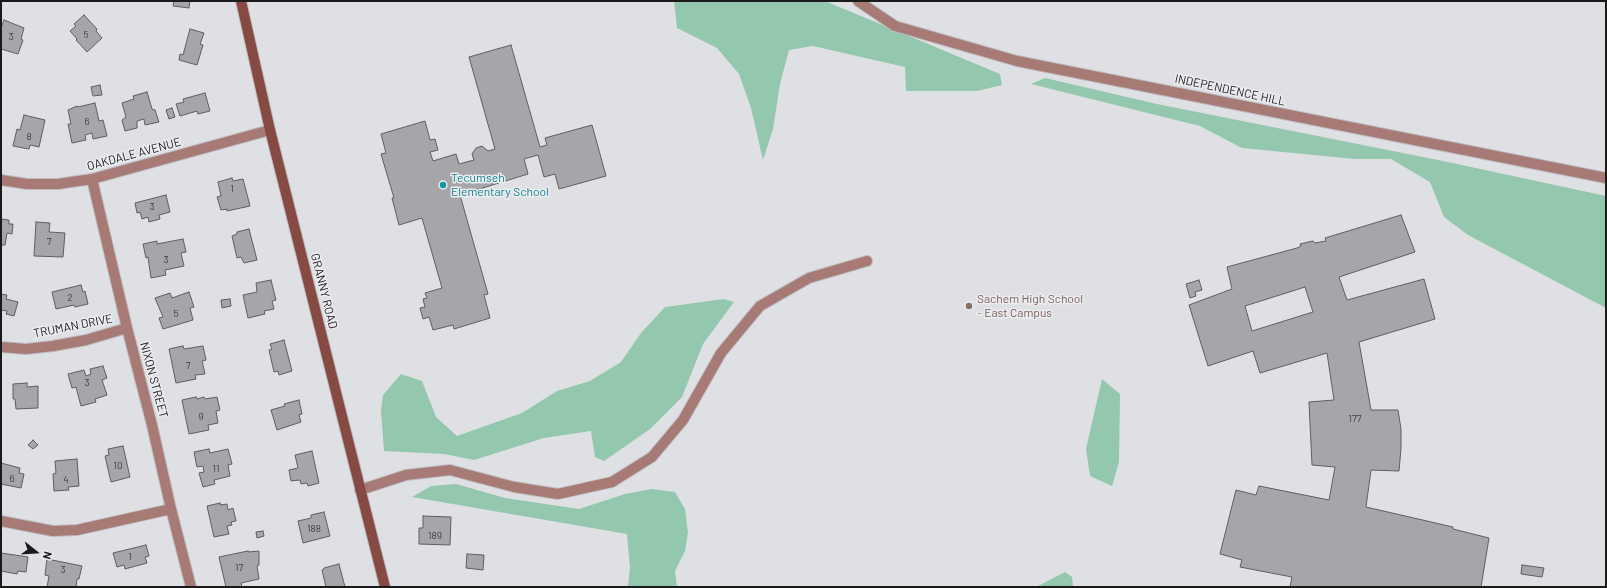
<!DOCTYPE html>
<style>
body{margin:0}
#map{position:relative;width:1607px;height:588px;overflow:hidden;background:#dfe0e4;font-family:Barlow,sans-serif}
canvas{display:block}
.frame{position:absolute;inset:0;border:2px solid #1a1a1b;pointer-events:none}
.north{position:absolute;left:16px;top:532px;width:40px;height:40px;-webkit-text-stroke:3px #ededf1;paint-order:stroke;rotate:107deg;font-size:11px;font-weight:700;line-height:16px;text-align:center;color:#1a1a1b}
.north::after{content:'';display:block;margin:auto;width:14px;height:18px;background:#1a1a1b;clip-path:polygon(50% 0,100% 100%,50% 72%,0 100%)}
</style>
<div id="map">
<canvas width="1607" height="588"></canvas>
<div class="frame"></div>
<div class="north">N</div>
</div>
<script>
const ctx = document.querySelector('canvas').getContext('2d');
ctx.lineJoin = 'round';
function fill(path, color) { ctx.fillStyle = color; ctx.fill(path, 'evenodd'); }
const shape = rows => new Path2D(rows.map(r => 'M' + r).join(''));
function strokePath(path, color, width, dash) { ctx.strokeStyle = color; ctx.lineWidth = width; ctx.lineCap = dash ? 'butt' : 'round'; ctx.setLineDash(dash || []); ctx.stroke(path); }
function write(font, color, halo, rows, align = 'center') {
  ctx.font = font + ' Barlow,sans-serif'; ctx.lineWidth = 3; ctx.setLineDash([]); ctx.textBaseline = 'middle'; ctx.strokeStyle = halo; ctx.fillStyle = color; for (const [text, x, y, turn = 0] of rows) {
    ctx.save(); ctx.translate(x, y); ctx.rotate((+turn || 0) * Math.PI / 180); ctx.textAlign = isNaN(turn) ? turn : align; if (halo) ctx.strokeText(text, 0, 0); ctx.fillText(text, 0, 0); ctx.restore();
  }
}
const green = shape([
 [674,1,825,1,1000,74,1002,85,977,91,906,91,905,67,813,46,789,50,780,84,773,129,763,160,751,108,739,74,717,48,677,28],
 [1045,78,1157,104,1443,161,1606,196,1606,308,1468,235,1444,217,1430,182,1391,159,1355,159,1242,148,1200,126,1031,84],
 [724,299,734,302,703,344,682,397,650,429,604,461,595,457,591,431,544,438,474,460,444,454,384,451,381,410,383,395,401,374,422,381,436,417,457,436,522,413,557,391,590,381,621,362,641,333,665,307],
 [1102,379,1120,394,1119,462,1112,486,1090,476,1086,449],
 [456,484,505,498,579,509,625,494,652,489,675,492,685,509,688,533,685,551,675,571,677,587,628,587,630,567,627,534,412,497,431,486],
 [1065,572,1072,577,1073,587,1036,587]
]);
const building = shape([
 [174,1,190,1,189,8,173,6,174,1],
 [84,15,97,29,96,31,102,38,87,52,76,40,77,39,70,31,76,26,74,24,84,15],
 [4,20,24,28,21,39,23,40,18,54,1,49,1,28,4,20],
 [190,29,204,33,200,44,203,45,197,65,179,60,180,54,183,55,190,29],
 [511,45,540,147,547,145,545,138,592,125,606,176,559,189,555,174,544,177,538,155,524,159,528,174,460,195,488,294,484,295,490,318,454,329,453,325,433,330,429,317,423,319,420,308,425,307,423,299,427,298,425,293,442,288,422,218,399,225,392,198,394,198,381,154,386,153,381,134,425,121,430,140,435,139,438,150,430,152,433,161,456,154,459,164,474,160,472,154,476,148,482,146,488,151,495,149,469,57,511,45],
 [100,85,102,95,93,96,91,87,100,85],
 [147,92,152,109,155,110,159,122,145,125,144,119,137,121,137,128,125,131,122,120,126,117,122,103,134,99,133,96,147,92],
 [205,93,210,111,198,114,197,111,180,116,176,104,184,102,183,99,205,93],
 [95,103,99,121,103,120,107,136,93,139,92,133,85,135,86,140,72,143,68,124,71,124,68,110,77,106,78,107,95,103],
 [172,108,175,117,169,119,166,110,172,108],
 [24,115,45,120,39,147,30,145,29,149,13,146,17,129,20,130,24,115],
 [232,178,233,181,243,179,250,206,227,211,227,209,221,210,217,197,221,196,218,182,232,178],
 [166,195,170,212,159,215,160,219,149,222,148,217,142,219,140,212,137,213,135,203,166,195],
 [1401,215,1415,252,1339,277,1347,300,1424,279,1435,319,1359,342,1371,410,1398,410,1401,429,1401,448,1399,471,1371,470,1366,507,1453,527,1453,529,1489,538,1481,587,1290,587,1292,577,1240,567,1242,560,1220,554,1236,490,1256,495,1259,486,1329,500,1335,467,1312,465,1309,402,1334,400,1327,353,1260,373,1253,351,1208,366,1189,305,1232,289,1227,267,1297,248,1301,246,1300,244,1313,241,1315,243,1326,241,1325,238,1401,215],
 [1305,287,1313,312,1252,331,1245,306,1305,287],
 [1,219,9,220,9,224,13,224,12,234,7,233,5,245,1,245,1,219],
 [36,222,50,223,49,232,65,233,63,257,34,256,36,222],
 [249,229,257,260,244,263,241,257,237,258,232,236,237,234,237,232,249,229],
 [183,239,186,252,181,253,184,266,165,270,166,275,151,278,148,257,146,258,143,244,157,241,157,244,183,239],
 [271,280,276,300,272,301,274,309,264,311,265,314,248,318,243,295,257,292,256,283,271,280],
 [1199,280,1202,290,1195,292,1196,296,1190,298,1186,284,1199,280],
 [81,285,83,292,85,291,88,304,75,307,74,305,56,309,52,292,81,285],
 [189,292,194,307,190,308,193,320,163,329,159,318,163,317,155,298,170,293,172,298,189,292],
 [1,294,7,295,6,299,18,302,14,316,6,314,7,311,1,310,1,294],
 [230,299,231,306,222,308,221,300,230,299],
 [284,340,292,371,279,375,278,371,274,372,269,350,272,349,270,344,284,340],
 [183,346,184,349,203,346,206,360,202,361,205,374,195,375,196,379,176,383,169,349,183,346],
 [103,366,107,378,102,380,107,395,95,399,96,402,81,406,76,387,72,388,68,374,84,370,86,376,91,374,90,369,103,366],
 [27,383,27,387,38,386,38,408,16,409,15,399,13,399,13,384,27,383],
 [196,397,197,399,204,397,205,399,217,397,220,410,216,411,218,423,208,425,209,430,189,434,182,400,196,397],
 [299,400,302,414,299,415,301,422,277,430,271,410,285,406,284,404,299,400],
 [33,440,38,445,33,449,28,445,33,440],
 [123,446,130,477,111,482,105,456,109,455,108,449,123,446],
 [209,449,210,453,228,449,232,464,228,465,230,476,214,480,215,484,203,487,199,473,204,472,203,466,197,467,194,452,209,449],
 [312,451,319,483,308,486,307,483,301,484,300,480,291,481,289,470,298,468,295,455,312,451],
 [77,459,79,486,68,487,69,490,54,491,53,474,56,473,55,461,77,459],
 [1,463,20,468,19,473,24,474,21,488,1,484,1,463],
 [220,503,220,505,227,504,228,510,233,508,236,521,231,522,232,525,227,526,229,534,214,537,207,506,220,503],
 [324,512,330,536,303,543,298,521,311,518,311,515,324,512],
 [423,516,451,517,450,545,419,544,419,528,423,528,423,516],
 [263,531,264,536,257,538,256,532,263,531],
 [146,545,149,556,145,557,147,563,125,569,124,565,117,567,113,553,146,545],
 [248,551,248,552,259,551,259,565,257,566,259,579,241,583,242,587,226,587,219,557,248,551],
 [1,553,28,557,26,572,18,571,17,574,1,571,1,553],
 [467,554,484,555,483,570,466,568,467,554],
 [47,559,82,566,79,579,77,579,76,587,47,587,49,576,45,575,47,559],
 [339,564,345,587,326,587,322,570,324,569,324,568,339,564],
 [1522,565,1544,568,1542,577,1521,574,1522,565]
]);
const street = shape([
 [858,1,895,26,1017,61,1606,178],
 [92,179,127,328,152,425,171,509,191,587],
 [1,180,27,184,58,184,92,179,270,130],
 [1,347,26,349,53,346,86,340,127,328],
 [360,490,406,475,450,470,514,487,558,494,612,482,652,457,683,420,721,353,760,306,809,278,867,261],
 [1,521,53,531,77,530,171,509]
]);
const secondary = shape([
 [241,1,270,130,385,587]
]);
const markers = [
 [443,185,4,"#0f9aa8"],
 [969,306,4,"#8d6e63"]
];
const numberNames = [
 ["5",86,35],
 ["3",11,37],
 ["6",87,122],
 ["8",29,137],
 ["1",232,189],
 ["3",152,207],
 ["7",49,242],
 ["3",166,260],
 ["2",70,298],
 ["5",176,314],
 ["7",188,366],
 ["3",87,383],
 ["9",201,417],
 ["177",1355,419],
 ["10",118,466],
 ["11",216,469],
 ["6",12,479],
 ["4",66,480],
 ["188",314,529],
 ["189",435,536],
 ["1",130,557],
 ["17",239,568],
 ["3",63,570]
];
const streetNames = [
 ["INDEPENDENCE HILL",1230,90,12],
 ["OAKDALE AVENUE",134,154,-15],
 ["GRANNY ROAD",324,291,76],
 ["TRUMAN DRIVE",73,326,-11],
 ["NIXON STREET",154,380,75]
];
const cultureNames = [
 ["Tecumseh",451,178],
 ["Elementary School",451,192]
];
const educationNames = [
 ["Sachem High School",977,299],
 ["- East Campus",977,313]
];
fill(green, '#93c7ae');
fill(building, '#a6a6aa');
strokePath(building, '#5d5e61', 1);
strokePath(street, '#bcbcc0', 12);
strokePath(secondary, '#bcbcc0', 12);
strokePath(street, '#a77a75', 10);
strokePath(secondary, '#864943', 10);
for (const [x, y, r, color] of markers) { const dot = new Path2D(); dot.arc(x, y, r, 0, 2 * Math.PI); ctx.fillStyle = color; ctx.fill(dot); strokePath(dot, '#ededf1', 1.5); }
write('10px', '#3d3d3f', null, numberNames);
write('12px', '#1a1a1b', '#ededf1', streetNames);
write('12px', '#0d838f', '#ededf1', cultureNames, 'left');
write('12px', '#785e54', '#ededf1', educationNames, 'left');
</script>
